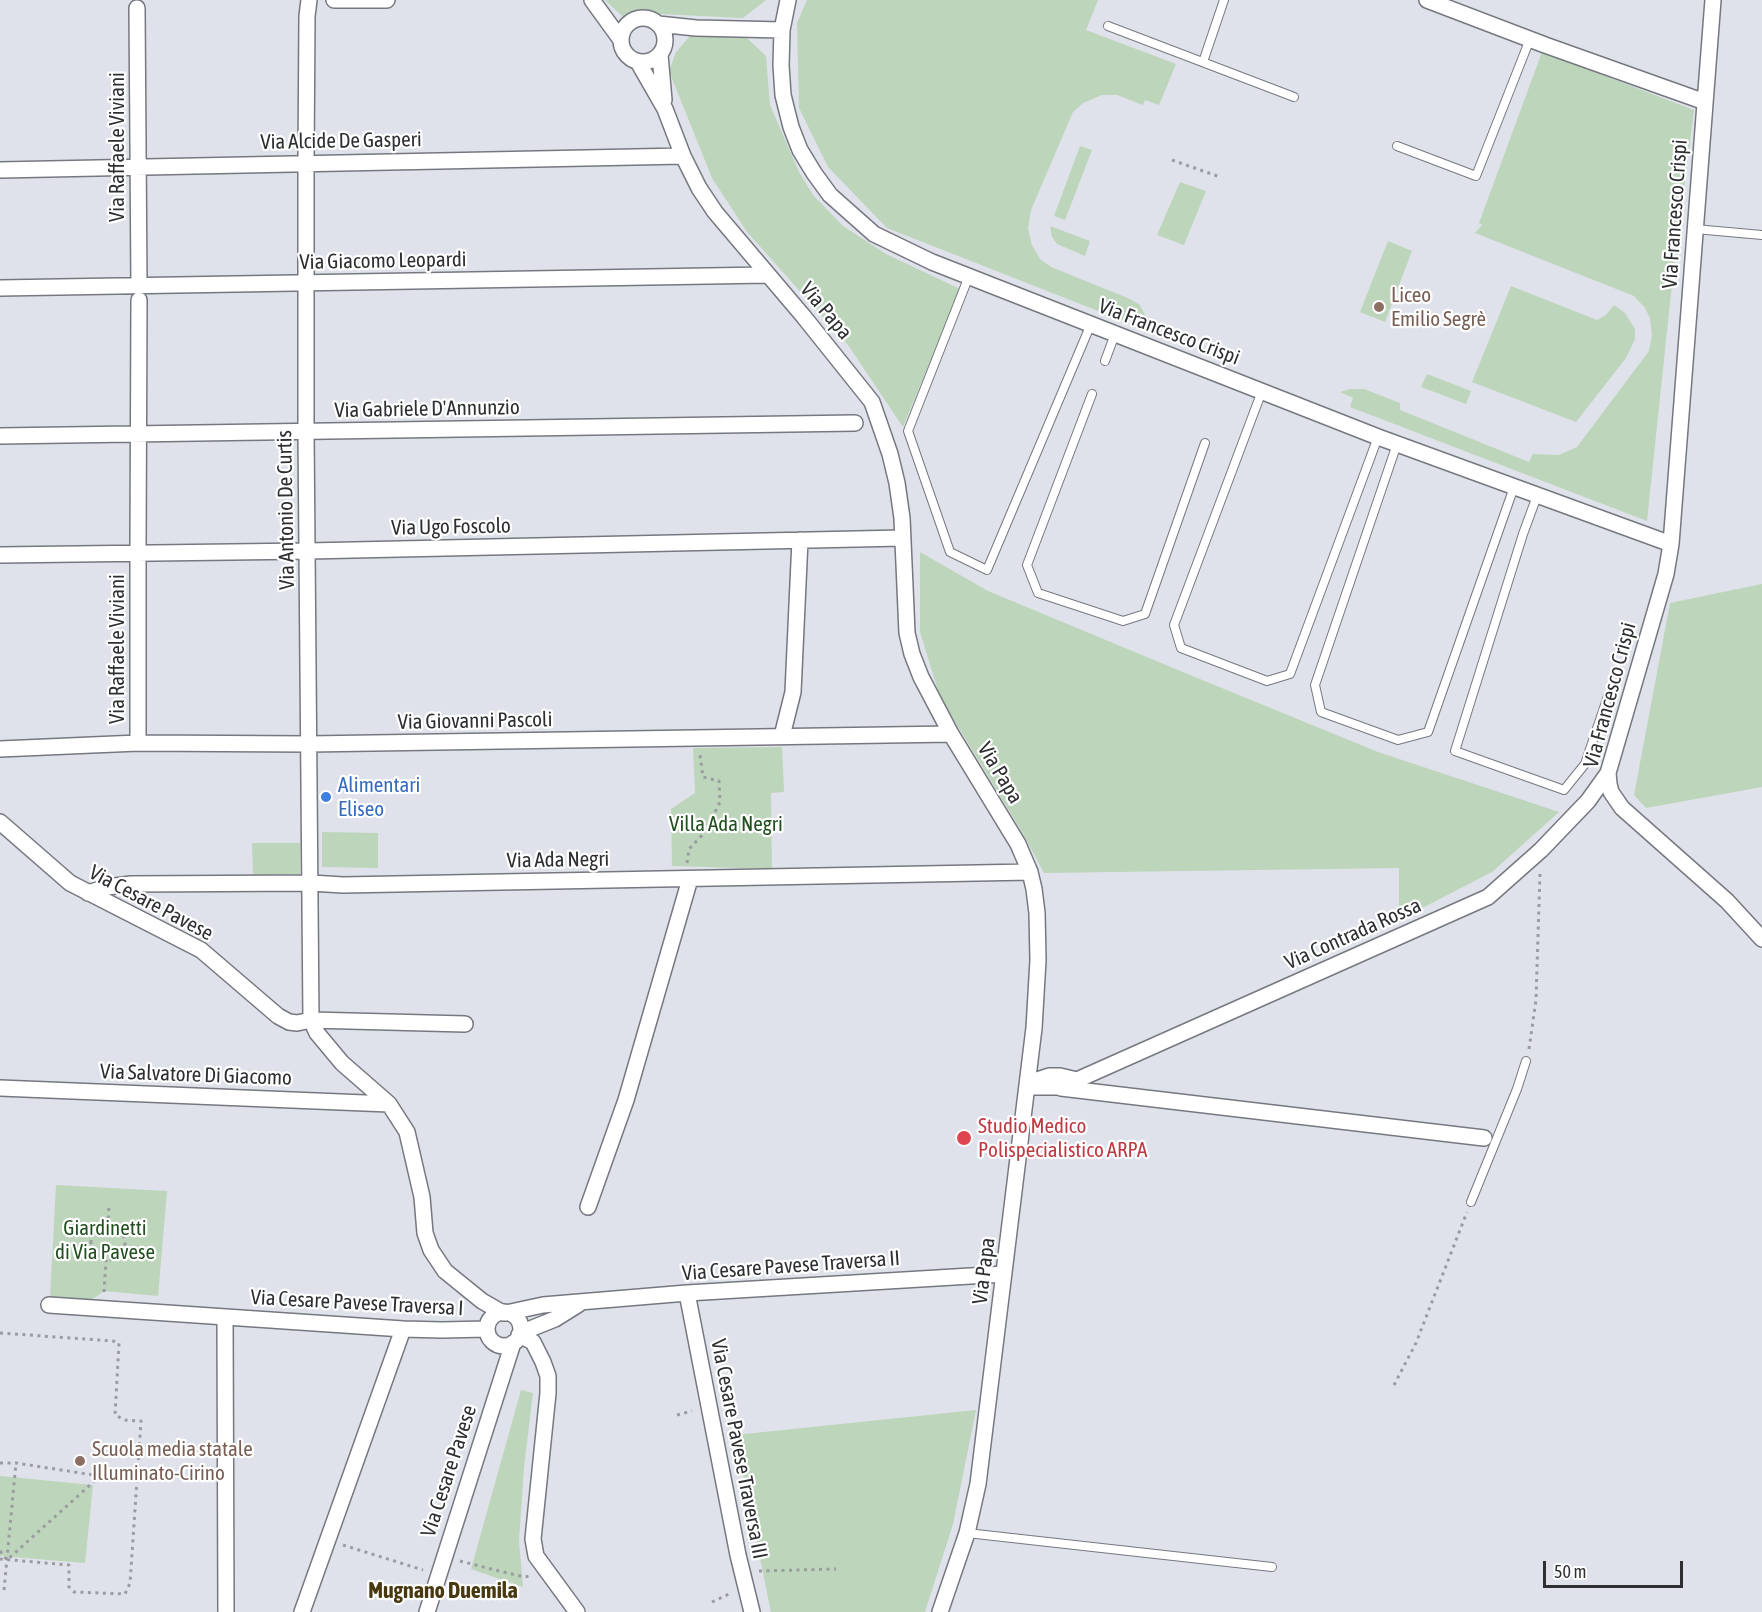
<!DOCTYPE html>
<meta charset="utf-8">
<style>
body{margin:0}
#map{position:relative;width:1762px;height:1612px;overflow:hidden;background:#dfe2ea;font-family:"Asap Condensed",sans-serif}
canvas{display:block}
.scale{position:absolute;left:1543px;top:1561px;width:140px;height:27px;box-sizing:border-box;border:3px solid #2e2f32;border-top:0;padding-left:8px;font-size:18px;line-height:21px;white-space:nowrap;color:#2e2f32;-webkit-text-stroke:4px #fff;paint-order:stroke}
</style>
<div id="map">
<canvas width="1762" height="1612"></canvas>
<div class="scale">50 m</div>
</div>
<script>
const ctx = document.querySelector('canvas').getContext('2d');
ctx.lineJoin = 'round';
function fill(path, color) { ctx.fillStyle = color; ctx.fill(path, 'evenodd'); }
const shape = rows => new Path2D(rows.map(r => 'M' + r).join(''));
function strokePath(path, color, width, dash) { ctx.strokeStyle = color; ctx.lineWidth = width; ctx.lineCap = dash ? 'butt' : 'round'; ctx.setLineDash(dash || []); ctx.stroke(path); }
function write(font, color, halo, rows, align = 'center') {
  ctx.font = font + ' "Asap Condensed",sans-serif'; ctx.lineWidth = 4.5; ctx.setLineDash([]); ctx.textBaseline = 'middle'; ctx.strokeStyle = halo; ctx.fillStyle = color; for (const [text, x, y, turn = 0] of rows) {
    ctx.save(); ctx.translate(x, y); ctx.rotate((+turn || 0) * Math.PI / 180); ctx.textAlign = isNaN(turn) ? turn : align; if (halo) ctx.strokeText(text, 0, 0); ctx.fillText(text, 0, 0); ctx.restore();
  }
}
const green = shape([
 [605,0,766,0,743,18,640,13,622,16],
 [807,0,1098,0,1086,30,1176,64,1159,105,1145,100,1143,105,1117,95,1102,95,1083,103,1073,112,1031,210,1028,228,1032,245,1040,259,1051,267,1130,299,1140,305,1146,317,1130,311,1126,322,887,228,828,167,799,108,797,23],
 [691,35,747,38,766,56,770,105,799,172,813,195,843,226,886,254,960,289,903,427,848,345,747,232,712,178,669,71,676,52],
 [1542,52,1694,110,1671,293,1647,521,1350,407,1353,398,1340,392,1350,389,1364,389,1400,403,1400,410,1529,462,1533,454,1559,455,1577,447,1649,351,1652,335,1650,318,1645,308,1634,296,1475,233,1482,225,1479,223],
 [1080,146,1092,150,1065,220,1054,216],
 [1180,182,1206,191,1184,245,1157,235],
 [1050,226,1090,241,1085,256,1057,244,1052,237],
 [1388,241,1412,251,1385,322,1360,312],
 [1511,286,1597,320,1606,315,1614,305,1625,313,1635,329,1635,339,1626,358,1576,422,1472,382],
 [1427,374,1471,391,1466,404,1421,387],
 [920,552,988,591,1190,675,1378,752,1559,812,1492,872,1399,920,1399,868,1044,873,1022,832,940,697,920,632],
 [1762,584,1762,787,1646,808,1634,795,1670,603],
 [782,747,784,792,771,793,772,869,672,866,671,809,695,793,693,748],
 [322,832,378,833,378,868,322,867],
 [252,843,300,843,300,874,253,875],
 [56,1185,167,1191,158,1296,104,1291,89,1302,50,1299],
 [521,1390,533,1393,524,1467,519,1541,523,1587,471,1569],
 [976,1410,953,1524,925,1612,771,1612,735,1435],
 [0,1476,93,1485,85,1563,0,1556]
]);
const path = shape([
 [1172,160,1220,177],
 [687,863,689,849,705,832,720,802,719,781,703,777,700,755],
 [1529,1049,1536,1000,1540,873],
 '91 1243a17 17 0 1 1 34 0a17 17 0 1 1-34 0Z',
 [108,1226,109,1205],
 [104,1292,106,1260],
 [0,1333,113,1341,119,1343,115,1415,125,1420,141,1421,130,1583,125,1594,74,1592,69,1587,69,1565,0,1559],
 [1394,1385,1416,1343,1467,1212],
 [677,1415,692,1411],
 [0,1463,16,1463,100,1476],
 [343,1545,423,1570],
 [0,1551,7,1560,100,1476],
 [460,1561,499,1571,525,1577,530,1576],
 [759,1571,836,1569],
 [4,1590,16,1463],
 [712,1602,731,1593]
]);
const service = shape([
 [1108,26,1294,97],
 [1203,62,1224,0],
 [1397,146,1476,176,1530,39],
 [1695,229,1762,235],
 [969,276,908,431,950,552,987,570,1091,324],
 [1105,361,1115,334],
 [1262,391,1174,625,1181,648,1267,681,1290,674,1378,437],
 [1092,394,1027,565,1038,593,1123,621,1145,614,1205,443],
 [1397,444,1315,685,1321,712,1398,740,1428,732,1514,487],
 [1537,496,1523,534,1455,751,1564,790,1585,764,1608,696],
 [1471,1202,1517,1089,1526,1061],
 [967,1533,1272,1567]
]);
const minor = shape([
 [309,0,307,16,306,162,306,432,311,1020,317,1033,342,1063,389,1104,407,1132,422,1197,425,1233,431,1250,445,1271,482,1301,503,1313],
 [334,0,387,0],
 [592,0,621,40],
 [788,0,782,30,781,65,783,95,791,127,800,150,814,173,830,195,874,234,932,262,1378,437,1671,544],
 [1427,0,1545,45,1705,102],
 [1713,0,1671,544,1666,574,1608,773,1609,784,1611,792,1622,808,1727,901,1762,939],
 [137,8,139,286],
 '621 40a22 22 0 1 1 44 0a22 22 0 1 1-44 0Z',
 [658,24,696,28,782,30],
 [660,55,664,100],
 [638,62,665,109,683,156,699,188,715,212,804,317,872,402,890,454,897,483,902,518,907,633,912,654,921,677,951,734,1018,844,1030,872,1034,889,1037,913,1038,960,1034,1028,978,1484,967,1533,940,1612],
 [0,170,683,156],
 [0,288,767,275],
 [0,436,855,423],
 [138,546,139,300],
 [138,553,138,743],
 [0,555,308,551,902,538],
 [782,736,793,692,800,540],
 [0,749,138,743,309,744,951,734],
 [0,822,70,883,201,950,278,1016,289,1022,297,1023,311,1020,465,1024],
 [88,893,107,887,131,884,311,883,343,885,1030,872],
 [1030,1085,1040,1079,1049,1076,1060,1076,1077,1080],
 [1027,1087,1058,1087,1077,1080,1488,897,1541,850,1588,801,1608,773],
 [0,1088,389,1104],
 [1061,1088,1484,1138],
 [588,1207,626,1100,690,879],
 [687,1293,738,1555,752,1612],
 [49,1305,403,1329,442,1330,487,1329],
 '487 1329a17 17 0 1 1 34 0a17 17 0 1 1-34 0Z',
 [506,1313,543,1305,687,1293,1004,1274],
 [225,1317,226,1612],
 [520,1333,555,1319,579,1304],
 [519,1335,533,1342,543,1362,548,1376,548,1393,533,1539,536,1556,577,1612],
 [302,1612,403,1329],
 [427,1612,513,1343]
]);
const markers = [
 [1379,307,6,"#8d6e63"],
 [326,797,6,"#3f7fe0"],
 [964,1138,8,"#e0444e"],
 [80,1461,6,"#8d6e63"]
];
const streetNames = [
 ["Via Alcide De Gasperi",341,141,-1],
 ["Via Raffaele Viviani",117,147,-90],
 ["Via Francesco Crispi",1675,214,-86],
 ["Via Giacomo Leopardi",383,261,-1],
 ["Via Papa",826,311,50],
 ["Via Francesco Crispi",1169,332,21],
 ["Via Gabriele D'Annunzio",427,409,-1],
 ["Via Antonio De Curtis",286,510,-91],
 ["Via Ugo Foscolo",451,527,-1],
 ["Via Raffaele Viviani",117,649,-90],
 ["Via Francesco Crispi",1610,695,-75],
 ["Via Giovanni Pascoli",475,721,-1],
 ["Via Papa",1000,773,59],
 ["Via Ada Negri",558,860,-1],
 ["Via Cesare Pavese",151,903,28],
 ["Via Contrada Rossa",1353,934,-24],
 ["Via Salvatore Di Giacomo",196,1075,2],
 ["Via Cesare Pavese Traversa II",791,1266,-4],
 ["Via Papa",984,1271,-83],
 ["Via Cesare Pavese Traversa I",357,1303,3],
 ["Via Cesare Pavese Traversa III",739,1449,79],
 ["Via Cesare Pavese",449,1471,-72]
];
const educationNames = [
 ["Liceo",1391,295],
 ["Emilio Segrè",1391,319],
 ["Scuola media statale",92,1449],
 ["Illuminato-Cirino",92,1473]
];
const shopNames = [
 ["Alimentari",338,785],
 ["Eliseo",338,809]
];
const parkNames = [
 ["Villa Ada Negri",726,824],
 ["Giardinetti",105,1228],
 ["di Via Pavese",105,1252]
];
const healthNames = [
 ["Studio Medico",978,1126],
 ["Polispecialistico ARPA",978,1150]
];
const neighbourhoodNames = [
 ["Mugnano Duemila",443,1591]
];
fill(green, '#bdd5ba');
strokePath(service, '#767880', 10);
strokePath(minor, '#767880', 18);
strokePath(path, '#9a9ca2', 3, [3, 4.5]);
strokePath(service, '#fff', 8);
strokePath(minor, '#fff', 15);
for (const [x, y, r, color] of markers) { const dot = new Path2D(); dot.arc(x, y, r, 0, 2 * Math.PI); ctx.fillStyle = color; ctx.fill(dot); strokePath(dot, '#fff', 2); }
write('21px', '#2e2f32', '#fff', streetNames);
write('21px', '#785e54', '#fff', educationNames, 'left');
write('21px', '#366cbe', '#fff', shopNames, 'left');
write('21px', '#224f20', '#fff', parkNames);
write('21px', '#be3a42', '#fff', healthNames, 'left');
write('bold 22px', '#483810', '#fff', neighbourhoodNames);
</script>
